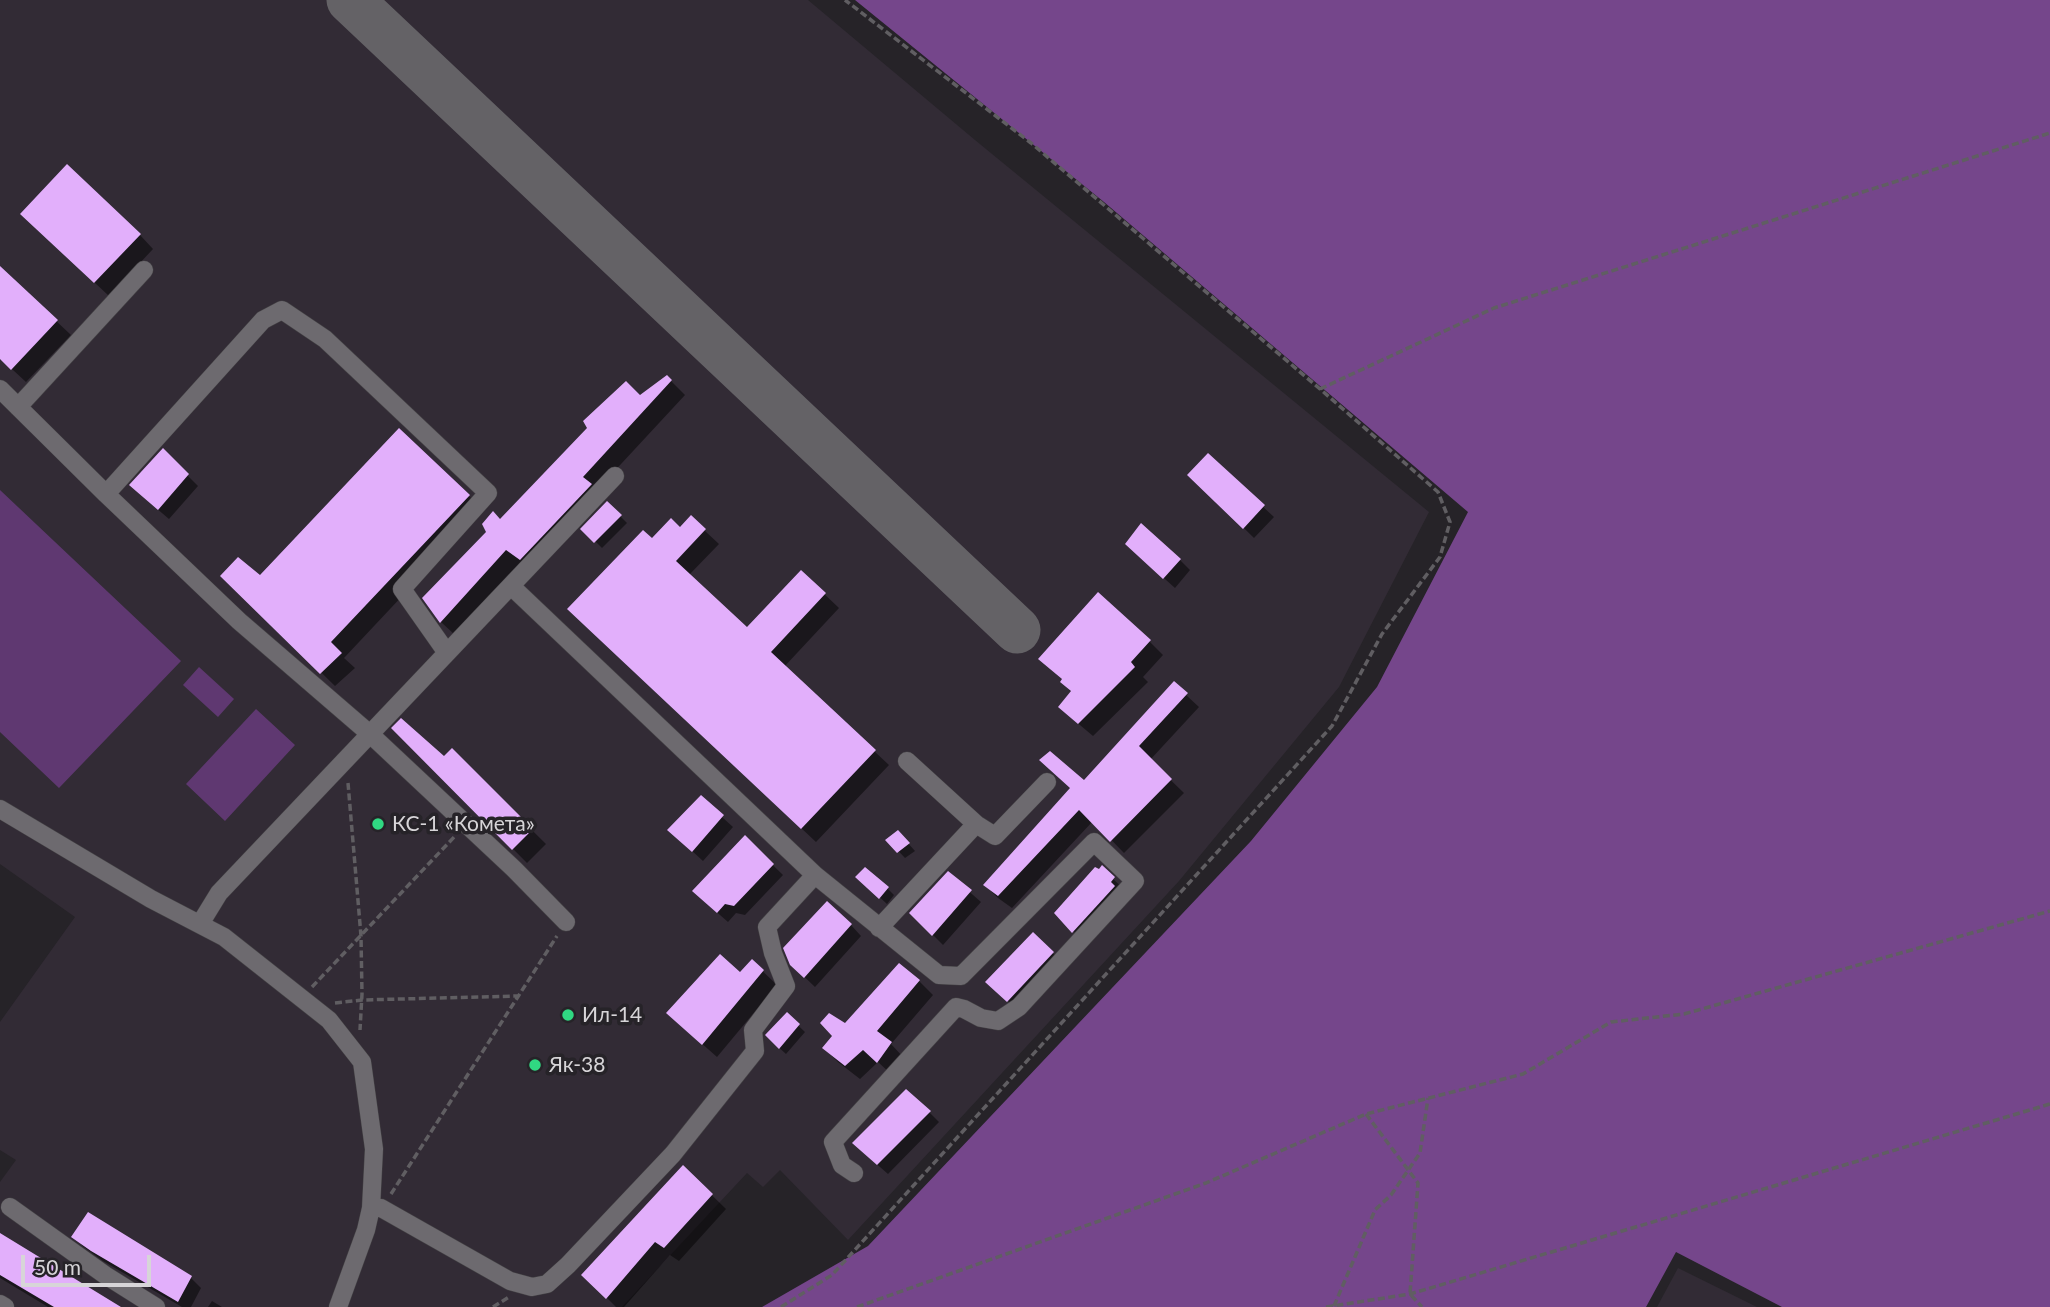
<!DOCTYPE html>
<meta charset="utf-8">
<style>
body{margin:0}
#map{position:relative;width:2050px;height:1307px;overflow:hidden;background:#262328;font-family:Lato,sans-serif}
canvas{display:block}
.scale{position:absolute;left:21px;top:1255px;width:130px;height:32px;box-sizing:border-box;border:4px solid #d7d5d8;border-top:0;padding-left:9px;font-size:21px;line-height:24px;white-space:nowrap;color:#d7d5d8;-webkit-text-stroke:5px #262328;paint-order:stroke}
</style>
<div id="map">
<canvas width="2050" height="1307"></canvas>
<div class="scale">50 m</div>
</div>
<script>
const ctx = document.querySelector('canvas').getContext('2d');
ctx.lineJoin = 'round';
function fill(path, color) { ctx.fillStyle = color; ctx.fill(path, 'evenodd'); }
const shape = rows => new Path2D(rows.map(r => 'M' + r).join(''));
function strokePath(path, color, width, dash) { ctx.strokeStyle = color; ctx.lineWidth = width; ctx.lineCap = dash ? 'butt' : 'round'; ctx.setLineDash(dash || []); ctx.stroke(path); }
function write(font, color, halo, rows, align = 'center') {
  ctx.font = font + ' Lato,sans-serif'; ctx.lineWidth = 7; ctx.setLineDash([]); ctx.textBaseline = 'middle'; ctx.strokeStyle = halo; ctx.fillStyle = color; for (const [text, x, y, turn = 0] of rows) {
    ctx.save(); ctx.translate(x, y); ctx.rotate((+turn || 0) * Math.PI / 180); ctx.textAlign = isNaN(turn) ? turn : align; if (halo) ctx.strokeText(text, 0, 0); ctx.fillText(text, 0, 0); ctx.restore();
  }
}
const built = shape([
 [0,0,808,0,975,140,1429,512,1339,687,1179,881,848,1240,780,1170,763,1187,747,1173,622,1307,0,1307,0,1182,16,1160,0,1150,0,1022,75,917,0,864],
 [1678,1268,1757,1307,1657,1307]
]);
const green = shape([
 [0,490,181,661,59,788,0,732],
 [199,667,234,699,218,717,183,685],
 [256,709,295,745,225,821,186,784]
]);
const forest = shape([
 [855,0,2050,0,2050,1307,1782,1307,1676,1252,1646,1307,762,1307,868,1246,1251,841,1377,687,1468,512,1104,202]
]);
const shadow = shape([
 [36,228,140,235,153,249,109,296],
 [0,268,71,335,26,382,0,358],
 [667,377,685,395,596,491,534,573,521,562,455,635,441,622,500,521],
 [163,451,198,486,169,519,142,496],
 [1208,456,1274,517,1254,538,1190,475],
 [469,496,483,510,344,658,355,668,335,686,223,576,260,577],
 [607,503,627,523,602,548,583,529],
 [691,518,719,544,689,575,747,630,801,572,839,608,784,667,889,765,816,842,583,623,652,541,680,530],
 [1137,554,1180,560,1190,570,1175,588],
 [1149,641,1163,655,1143,677,1148,682,1093,736,1074,720,1072,693,1062,682,1063,680,1040,659],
 [1186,695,1199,707,1150,760,1184,793,1124,853,1093,821,1012,908,998,898,985,885,1084,783],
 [393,728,444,759,452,751,546,844,527,863],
 [701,798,733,827,703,861,680,840],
 [898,832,915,851,905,858,888,840],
 [745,838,783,875,745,915,736,913,728,922,704,901],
 [948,873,981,902,943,945,911,913],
 [858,877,887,888,894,895,887,904],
 [1113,879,1124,889,1083,941,1056,913],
 [851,925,861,936,815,987,791,964],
 [1033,935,1063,963,1018,1010,998,992],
 [752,961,777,985,717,1057,682,1026],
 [919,981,933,995,891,1044,904,1058,892,1075,878,1062,860,1079,838,1062,824,1048],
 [787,1015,805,1032,786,1054,774,1043],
 [929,1112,939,1122,888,1174,864,1153],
 [683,1167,726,1209,679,1261,670,1255,624,1307,616,1307,584,1275],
 [0,1235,118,1307,48,1307,0,1278],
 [74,1237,191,1278,201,1288,191,1307,182,1307,103,1261,84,1247],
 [212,1301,222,1307,208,1307]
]);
const taxiway = shape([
 [350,0,1017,630]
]);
const building = shape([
 [67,164,141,234,94,283,20,214],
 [0,266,58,320,11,370,0,359],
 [667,375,672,380,583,477,592,484,520,560,506,550,440,623,422,598,486,532,482,524,493,511,500,519,587,428,583,421,626,381,640,395],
 [399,428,470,495,331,642,342,653,320,674,220,576,238,557,260,575],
 [163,448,189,474,158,510,129,485],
 [1208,453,1265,505,1243,529,1187,475],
 [607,501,622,515,594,543,580,529],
 [691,515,706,529,676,561,747,627,801,570,826,593,771,652,876,750,801,829,567,609,643,530,652,538,671,518,680,527],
 [1141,523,1181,559,1163,579,1125,544],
 [1098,592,1151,640,1131,662,1135,667,1078,724,1058,707,1071,691,1060,682,1062,679,1038,659],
 [1174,681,1188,693,1139,746,1172,779,1110,842,1079,810,998,896,983,885,1070,788,1039,760,1050,751,1084,780],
 [401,718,444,756,452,748,533,829,512,850,391,728],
 [701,795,724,815,692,852,667,830],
 [898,830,910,843,897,853,885,840],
 [745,835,774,864,734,906,725,904,717,913,692,891],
 [1102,865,1115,877,1111,882,1115,886,1072,933,1054,913,1095,867,1099,869],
 [865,867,889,887,879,899,855,877],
 [948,871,972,890,932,936,909,913],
 [827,901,852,924,804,978,790,965,783,948],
 [1033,932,1054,952,1007,1002,985,982],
 [720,954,740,972,752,959,764,970,702,1045,666,1013],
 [899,963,920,980,877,1031,892,1042,877,1063,863,1050,845,1066,822,1048,832,1036,820,1023,829,1013,845,1023],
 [787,1012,800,1024,779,1049,765,1035],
 [906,1089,931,1111,877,1165,852,1143],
 [683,1165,713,1194,664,1248,655,1242,606,1299,581,1275],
 [88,1212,192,1276,178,1302,91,1251,71,1237],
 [0,1233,121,1307,54,1307,0,1275]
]);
const path = shape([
 [1320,389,1494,308,2050,133],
 [348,783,361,936,362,994,360,1030],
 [312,987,456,835],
 [335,1003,362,1000,518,996],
 [1366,1114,1418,1183,1410,1294,1422,1307],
 [391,1194,557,936],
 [1334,1306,1375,1210,1391,1195,1420,1153,1428,1098],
 [493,1307,509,1297],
 [781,1307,832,1275,1332,726,1382,634,1440,557,1450,522,1438,492,1320,389,1031,143,845,0],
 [857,1307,1206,1183,1366,1114,1523,1074,1611,1022,1684,1014,2050,911],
 [1326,1307,1410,1294,2050,1104]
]);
const minor = shape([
 [0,389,106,494,263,320,282,310,325,339,488,493,402,589,447,653],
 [18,407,144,270],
 [106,494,239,621,370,734,514,869,566,922],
 [511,586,815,875],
 [907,761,976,824,995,836,1047,782],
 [0,809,151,899,224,937,329,1020,362,1062,374,1149,371,1208,366,1230,338,1307],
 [200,924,219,893,615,476],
 [879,928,976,824],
 [10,1207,105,1275,156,1307],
 [371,1208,381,1208,510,1281,532,1287,547,1284,568,1265,673,1154,755,1051,753,1030,786,986,773,953,767,927,815,875,939,975,961,976,1094,842,1135,881,1019,1007,998,1021,981,1018,964,1009,956,1007,833,1142,842,1165,854,1173],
 [0,1304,5,1307]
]);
const markers = [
 [378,824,7,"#30d882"],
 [568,1015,7,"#30d882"],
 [535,1065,7,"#30d882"]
];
const poiNames = [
 ["КС-1 «Комета»",392,824],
 ["Ил-14",582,1015],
 ["Як-38",549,1065]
];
fill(built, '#322b35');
fill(green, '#5f3871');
fill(forest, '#75468b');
fill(shadow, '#0007');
strokePath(taxiway, '#646266', 47);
fill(building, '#e2affb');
strokePath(minor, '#434144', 19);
strokePath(path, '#605e62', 3.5, [7, 3.5]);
strokePath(minor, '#6d6a6f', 18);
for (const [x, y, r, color] of markers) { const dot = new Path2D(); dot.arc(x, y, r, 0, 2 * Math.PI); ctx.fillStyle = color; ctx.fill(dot); strokePath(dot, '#262328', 2.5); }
write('21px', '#d7d5d8', '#262328', poiNames, 'left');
</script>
